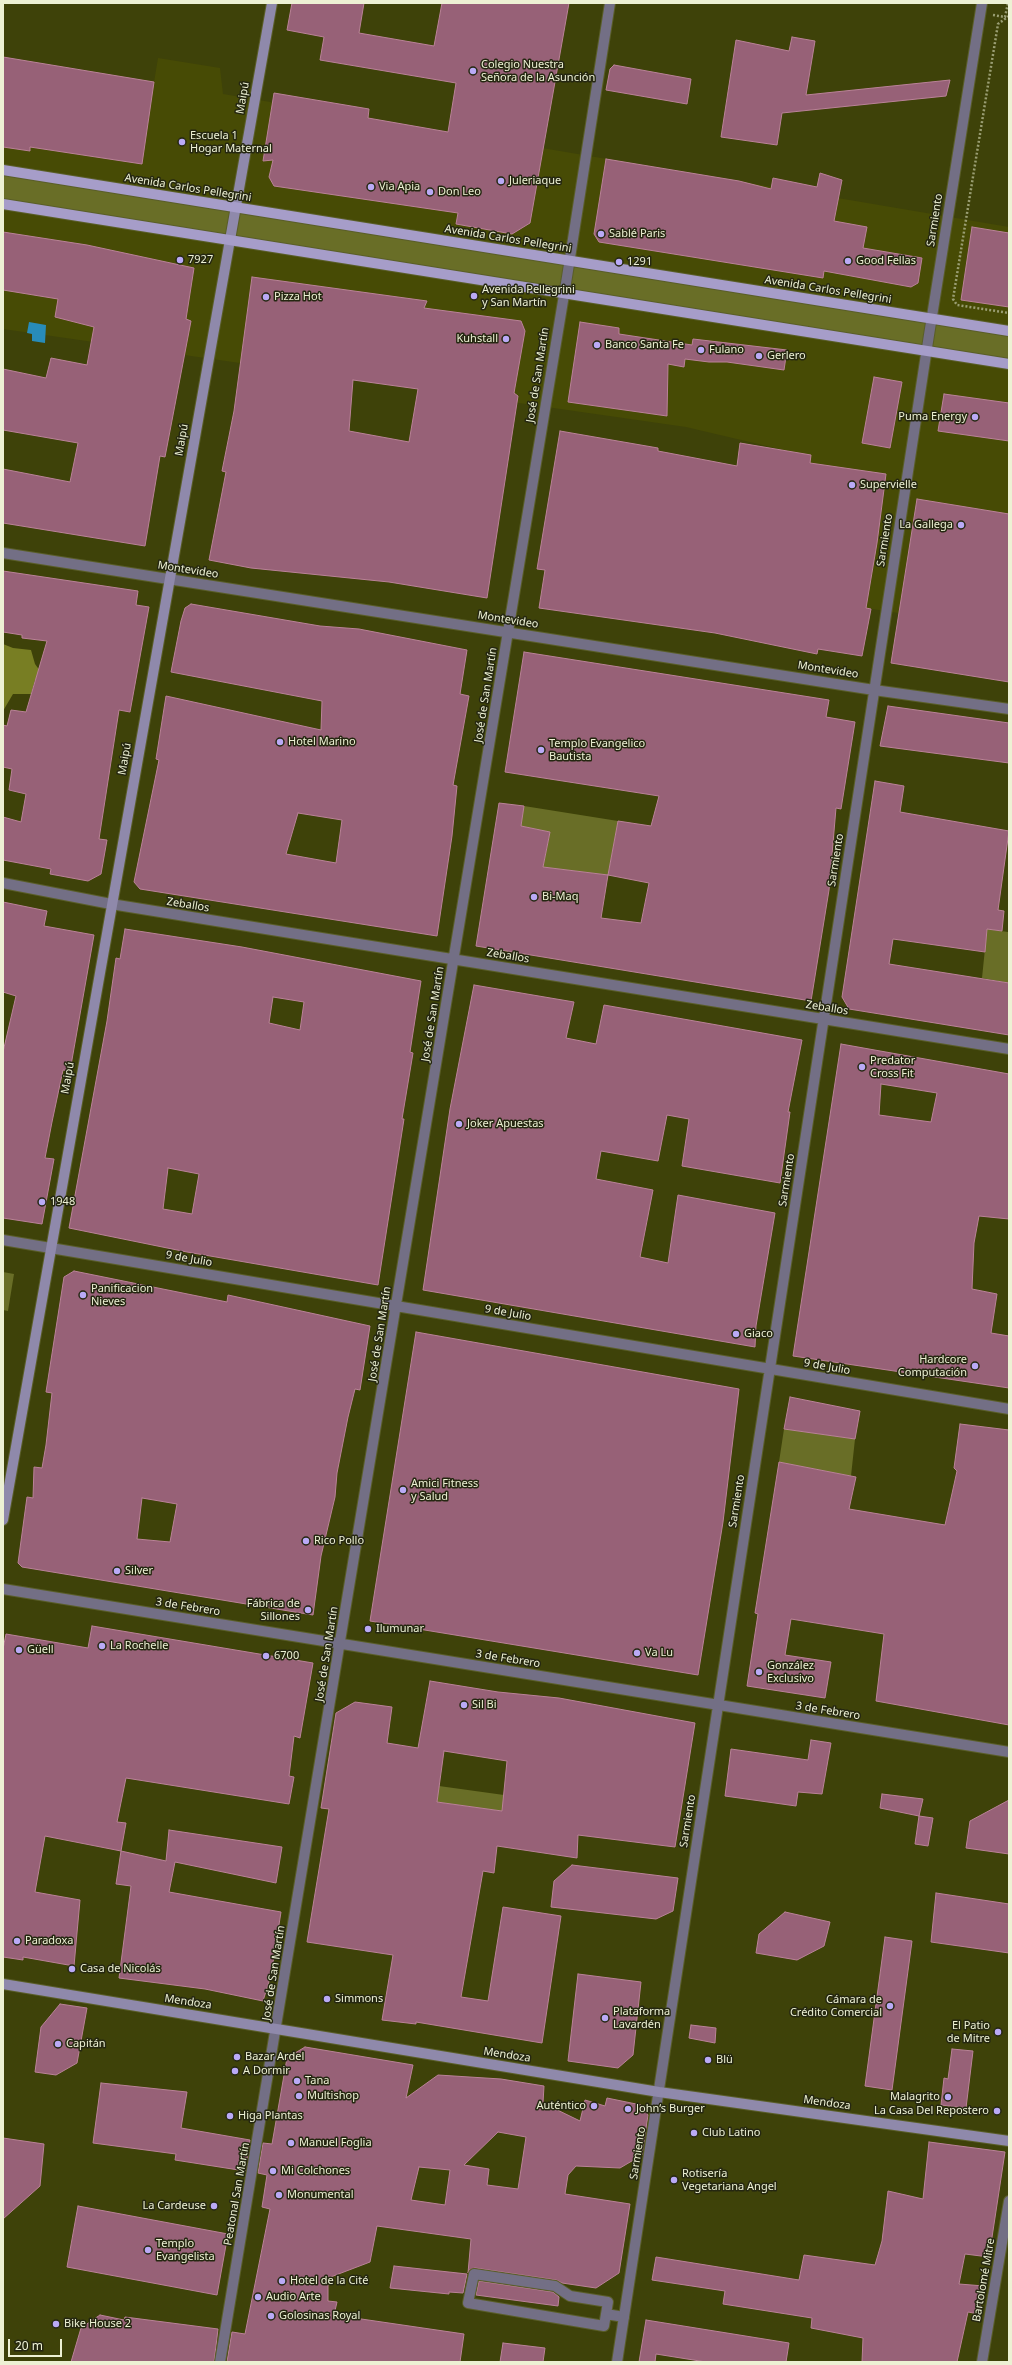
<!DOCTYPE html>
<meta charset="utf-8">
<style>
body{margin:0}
#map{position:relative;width:1012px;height:2365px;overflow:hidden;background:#3e4209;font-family:"Noto Sans",sans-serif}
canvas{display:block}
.frame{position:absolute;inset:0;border:4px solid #edf1d4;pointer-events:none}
.scale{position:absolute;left:8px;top:2339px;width:54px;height:18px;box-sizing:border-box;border:2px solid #edf1d4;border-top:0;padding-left:5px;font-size:12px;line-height:14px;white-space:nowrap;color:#edf1d4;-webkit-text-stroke:3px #252711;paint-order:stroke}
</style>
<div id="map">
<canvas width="1012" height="2365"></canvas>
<div class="frame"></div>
<div class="scale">20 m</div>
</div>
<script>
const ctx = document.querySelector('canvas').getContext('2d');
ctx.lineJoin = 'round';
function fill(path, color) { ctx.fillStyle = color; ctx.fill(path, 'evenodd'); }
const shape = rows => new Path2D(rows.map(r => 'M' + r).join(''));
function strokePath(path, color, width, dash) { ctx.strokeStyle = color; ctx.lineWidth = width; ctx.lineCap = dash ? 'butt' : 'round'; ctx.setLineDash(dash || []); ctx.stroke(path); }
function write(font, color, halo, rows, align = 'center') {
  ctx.font = font + ' "Noto Sans",sans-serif'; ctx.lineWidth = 3; ctx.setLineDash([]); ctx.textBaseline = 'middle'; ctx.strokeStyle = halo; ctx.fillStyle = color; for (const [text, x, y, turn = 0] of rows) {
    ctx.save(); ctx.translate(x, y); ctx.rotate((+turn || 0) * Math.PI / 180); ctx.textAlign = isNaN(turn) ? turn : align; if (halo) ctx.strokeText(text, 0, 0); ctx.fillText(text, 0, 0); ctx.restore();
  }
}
const built = shape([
 [3,57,154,82,158,58,220,68,223,94,1009,227,1009,630,781,595,805,455,686,427,3,329]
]);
const green = shape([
 [3,170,1009,331,1009,364,3,204],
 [524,806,618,821,608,875,543,867,550,832,521,826],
 [1009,928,1009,983,982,978,987,929,1008,932],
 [3,1272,14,1274,8,1311,3,1310],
 [784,1429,855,1439,851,1476,779,1462],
 [439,1786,504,1795,502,1811,437,1802]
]);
const forest = shape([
 [3,644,13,648,31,650,35,664,43,675,35,680,31,694,13,694,3,711]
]);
const water = shape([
 [29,322,46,325,45,343,32,341,32,334,27,333]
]);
const building = shape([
 [292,3,364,3,359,33,434,46,442,3,569,3,530,223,512,234,456,224,458,213,274,186,269,177,273,160,263,161,274,93,369,109,368,118,448,132,456,83,320,60,324,37,287,30,292,3],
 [792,37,815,41,806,95,950,80,946,96,782,113,777,145,721,137,736,40,789,51,792,37],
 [3,57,154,82,142,164,30,147,30,151,3,147,3,57],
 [614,65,691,79,687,104,606,90,610,69,614,65],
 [606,159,739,181,771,189,773,178,817,187,820,173,842,180,834,221,867,227,863,248,922,258,918,283,911,287,824,271,823,278,599,242,594,234,606,159],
 [972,227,1009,233,1009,307,961,300,972,227],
 [3,232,87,245,194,268,186,319,191,321,165,457,160,456,145,546,3,523,3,469,70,482,78,443,3,430,3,369,46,378,51,358,87,365,94,327,55,317,58,299,3,290,3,232],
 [252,277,427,301,424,308,521,321,525,331,514,393,518,396,487,598,389,582,251,568,209,560,226,472,222,471,234,411,252,277],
 [353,380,418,389,409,442,349,431,353,380],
 [580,322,619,328,619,334,692,345,693,339,787,350,784,370,727,362,709,362,685,359,684,367,668,364,667,416,568,402,580,322],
 [874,377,902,382,890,448,862,443,874,377],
 [944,394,1009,403,1009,441,938,431,944,394],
 [560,431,658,448,658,451,737,466,740,443,811,455,810,463,886,474,877,543,866,608,871,609,862,656,818,649,817,654,715,633,539,608,545,570,537,569,560,431],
 [917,499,1009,514,1009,682,891,663,917,499],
 [3,571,138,591,136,605,149,607,130,712,119,710,99,839,107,840,101,874,88,881,50,874,51,869,3,860,3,817,21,822,26,794,9,790,12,769,3,767,3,725,7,726,11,710,26,712,47,641,22,638,22,635,3,632,3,571],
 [191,604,320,626,359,629,467,650,460,694,469,696,453,785,457,786,452,836,437,936,140,889,134,882,159,760,156,759,166,696,321,730,322,701,171,672,181,621,185,608,191,604],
 [298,813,342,820,336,863,286,854,298,813],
 [524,652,829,700,826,717,855,722,841,809,836,808,829,890,811,1001,476,946,499,803,524,806,521,826,550,832,543,867,608,875,618,821,651,826,659,796,505,772,524,652],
 [608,875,649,883,641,923,601,918,608,875],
 [888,706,1009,723,1009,763,880,746,888,706],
 [875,781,904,786,900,812,1009,831,998,910,1004,911,1002,931,987,929,985,952,893,939,889,964,1009,983,1009,1035,849,1009,842,997,875,781],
 [3,902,47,911,44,926,94,935,70,1071,63,1070,52,1122,45,1158,54,1159,42,1224,3,1218,3,1052,16,996,3,992,3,902],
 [125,929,242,947,421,981,410,1052,413,1053,402,1119,404,1119,378,1285,187,1252,69,1228,107,1021,116,958,120,959,125,929],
 [273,997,304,1002,300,1030,269,1023,273,997],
 [168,1168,199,1174,192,1214,163,1209,168,1168],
 [474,985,574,1002,566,1038,596,1044,604,1005,802,1040,788,1112,790,1112,780,1183,682,1166,689,1119,667,1115,658,1161,601,1151,596,1179,653,1190,640,1257,668,1263,678,1195,775,1213,756,1326,755,1347,423,1290,450,1109,474,985],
 [841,1044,1009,1074,1009,1219,979,1216,974,1243,972,1289,997,1294,991,1333,1009,1336,1009,1388,793,1356,841,1044],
 [881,1084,937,1093,931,1122,879,1115,881,1084],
 [74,1271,227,1302,228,1295,370,1326,360,1390,355,1389,348,1417,337,1473,335,1497,321,1556,313,1615,22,1567,18,1563,27,1497,33,1498,34,1467,42,1468,46,1445,52,1393,46,1392,64,1277,74,1271],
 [142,1498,177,1504,170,1542,137,1539,142,1498],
 [416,1332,739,1389,723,1522,698,1675,370,1621,416,1332],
 [790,1397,860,1411,855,1439,784,1429,790,1397],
 [960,1424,1009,1430,1009,1725,876,1701,884,1634,791,1619,785,1655,831,1662,825,1698,747,1686,758,1614,755,1613,779,1462,856,1477,849,1509,945,1525,957,1471,954,1468,960,1424],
 [92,1626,313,1663,300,1738,294,1736,289,1776,294,1777,289,1804,126,1778,117,1822,126,1823,121,1851,45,1836,35,1892,80,1900,74,1966,23,1957,23,1960,3,1957,3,1649,6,1634,88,1648,92,1626],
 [430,1681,498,1692,559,1698,695,1723,675,1847,578,1835,577,1858,497,1846,494,1873,483,1871,461,1997,488,2001,503,1907,561,1916,542,2043,416,2022,416,2024,382,2020,393,1955,307,1942,329,1809,321,1808,336,1713,355,1702,392,1707,387,1743,418,1748,430,1681],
 [444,1751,507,1761,502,1811,437,1802,444,1751],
 [811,1740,831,1743,822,1794,798,1792,796,1806,725,1796,731,1749,808,1760,811,1740],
 [882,1794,923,1799,919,1816,880,1808,882,1794],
 [1009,1800,1009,1854,966,1848,970,1821,1009,1800],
 [919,1816,933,1818,928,1846,915,1844,919,1816],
 [169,1830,282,1847,276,1883,175,1862,169,1892,281,1912,271,1975,263,2001,205,1989,119,1978,131,1886,116,1884,121,1851,166,1861,169,1830],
 [572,1865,678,1878,673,1911,656,1919,551,1907,554,1881,572,1865],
 [936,1893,1009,1904,1009,1953,931,1942,936,1893],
 [785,1912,830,1922,824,1946,797,1960,756,1953,759,1934,785,1912],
 [885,1937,912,1941,892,2090,865,2086,885,1937],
 [578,1974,641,1982,633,2055,618,2068,568,2061,578,1974],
 [60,2004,87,2008,77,2063,56,2075,35,2072,41,2027,60,2004],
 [691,2025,716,2028,715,2043,689,2038,691,2025],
 [305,2047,413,2065,406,2098,438,2075,501,2079,544,2086,543,2103,580,2121,585,2100,605,2106,607,2098,641,2105,648,2115,642,2155,620,2168,576,2166,568,2175,565,2194,630,2204,619,2273,596,2288,562,2283,556,2280,475,2268,469,2270,468,2273,471,2239,377,2226,370,2262,328,2278,328,2301,337,2302,334,2315,464,2334,460,2362,227,2362,232,2332,245,2334,270,2209,262,2207,267,2175,258,2173,263,2143,272,2144,287,2058,305,2047],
 [498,2132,526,2137,518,2189,487,2185,489,2169,464,2165,498,2132],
 [419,2167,450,2170,445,2205,411,2200,419,2167],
 [952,2049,973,2051,966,2108,941,2105,944,2078,948,2079,952,2049],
 [101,2083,187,2092,181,2128,250,2140,245,2171,175,2160,176,2154,93,2143,101,2083],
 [3,2138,44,2144,40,2186,3,2219,3,2138],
 [929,2142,1005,2152,989,2257,965,2254,959,2284,984,2286,979,2314,968,2312,957,2362,862,2362,863,2338,811,2328,812,2318,723,2304,725,2291,652,2280,656,2257,799,2280,804,2255,875,2265,882,2241,888,2191,923,2199,929,2142],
 [78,2206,228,2234,217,2295,67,2267,78,2206],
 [394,2266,467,2274,463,2293,449,2292,449,2294,390,2288,394,2266],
 [479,2281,553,2292,559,2297,558,2306,476,2295,479,2281],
 [100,2315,124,2320,125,2317,218,2329,214,2362,71,2362,81,2328,100,2315],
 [646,2320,789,2343,786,2362,706,2362,656,2354,655,2362,639,2362,646,2320],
 [503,2343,545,2348,543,2362,500,2362,503,2343]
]);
const path = shape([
 [993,15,1005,17,1008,3],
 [1009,16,998,24,953,299,957,305,1009,313]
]);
const lane = shape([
 [606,2314,604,2326,468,2303,474,2274,555,2286,570,2296,608,2302,606,2314,624,2317]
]);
const street = shape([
 [3,553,874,690,1009,709],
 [3,883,111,904,1009,1049],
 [3,1240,1009,1409],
 [3,1589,1009,1752],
 [220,2362,567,277,610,3],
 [617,2362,929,335,982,3],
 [982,2362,1009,2201]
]);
const secondary = shape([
 [3,1520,272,3],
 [3,1984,659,2092,1009,2141]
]);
const primary = shape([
 [3,170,1009,331],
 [3,204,1009,364]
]);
const markers = [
 [473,71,4,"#baaaf6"],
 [182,142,4,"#baaaf6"],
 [501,181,4,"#baaaf6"],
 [371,187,4,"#baaaf6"],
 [430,192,4,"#baaaf6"],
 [601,234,4,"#baaaf6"],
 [180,260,4,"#baaaf6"],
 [848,261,4,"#baaaf6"],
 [619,262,4,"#baaaf6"],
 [474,296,4,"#baaaf6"],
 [266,297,4,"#baaaf6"],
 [506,339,4,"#baaaf6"],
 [597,345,4,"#baaaf6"],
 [701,350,4,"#baaaf6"],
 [759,356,4,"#baaaf6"],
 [975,417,4,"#baaaf6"],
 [852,485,4,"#baaaf6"],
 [961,525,4,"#baaaf6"],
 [280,742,4,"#baaaf6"],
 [541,750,4,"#baaaf6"],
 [534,897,4,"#baaaf6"],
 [862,1067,4,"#baaaf6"],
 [459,1124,4,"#baaaf6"],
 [42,1202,4,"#baaaf6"],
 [83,1295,4,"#baaaf6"],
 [736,1334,4,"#baaaf6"],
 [975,1366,4,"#baaaf6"],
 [403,1490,4,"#baaaf6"],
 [306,1541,4,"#baaaf6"],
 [117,1571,4,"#baaaf6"],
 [308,1610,4,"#baaaf6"],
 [368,1629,4,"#baaaf6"],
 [102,1646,4,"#baaaf6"],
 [19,1650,4,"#baaaf6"],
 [637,1653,4,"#baaaf6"],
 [266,1656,4,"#baaaf6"],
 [759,1672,4,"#baaaf6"],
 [464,1705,4,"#baaaf6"],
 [17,1941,4,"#baaaf6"],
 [72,1969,4,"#baaaf6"],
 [327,1999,4,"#baaaf6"],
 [890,2006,4,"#baaaf6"],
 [605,2018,4,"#baaaf6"],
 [998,2032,4,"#baaaf6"],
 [58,2044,4,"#baaaf6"],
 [237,2057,4,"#baaaf6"],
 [708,2060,4,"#baaaf6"],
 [235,2071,4,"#baaaf6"],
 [297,2081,4,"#baaaf6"],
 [299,2096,4,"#baaaf6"],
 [948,2097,4,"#baaaf6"],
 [594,2106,4,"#baaaf6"],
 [628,2109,4,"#baaaf6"],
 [997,2111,4,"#baaaf6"],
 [230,2116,4,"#baaaf6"],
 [694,2133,4,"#baaaf6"],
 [291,2143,4,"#baaaf6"],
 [273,2171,4,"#baaaf6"],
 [674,2180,4,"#baaaf6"],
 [279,2195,4,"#baaaf6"],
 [214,2206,4,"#baaaf6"],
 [148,2250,4,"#baaaf6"],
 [282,2281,4,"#baaaf6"],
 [258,2297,4,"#baaaf6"],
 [271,2316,4,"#baaaf6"],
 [56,2324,4,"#baaaf6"]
];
const poiNames = [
 ["Colegio Nuestra",481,65],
 ["Señora de la Asunción",481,78],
 ["Escuela 1",190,136],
 ["Hogar Maternal",190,149],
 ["Juleriaque",509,181],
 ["Via Apia",379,187],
 ["Don Leo",438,192],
 ["Sablé Paris",609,234],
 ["7927",188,260],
 ["Good Fellas",856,261],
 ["1291",627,262],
 ["Avenida Pellegrini",482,290],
 ["y San Martín",482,303],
 ["Pizza Hot",274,297],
 ["Kuhstall",498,339,"right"],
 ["Banco Santa Fe",605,345],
 ["Fulano",709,350],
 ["Gerlero",767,356],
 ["Puma Energy",967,417,"right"],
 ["Supervielle",860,485],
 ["La Gallega",953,525,"right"],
 ["Hotel Marino",288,742],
 ["Templo Evangelico",549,744],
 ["Bautista",549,757],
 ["Bi-Maq",542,897],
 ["Predator",870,1061],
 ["Cross Fit",870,1074],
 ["Joker Apuestas",467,1124],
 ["1948",50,1202],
 ["Panificacion",91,1289],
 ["Nieves",91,1302],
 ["Giaco",744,1334],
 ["Hardcore",967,1360,"right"],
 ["Computación",967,1373,"right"],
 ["Amici Fitness",411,1484],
 ["y Salud",411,1497],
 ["Rico Pollo",314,1541],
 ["Silver",125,1571],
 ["Fábrica de",300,1604,"right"],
 ["Sillones",300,1617,"right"],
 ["Ilumunar",376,1629],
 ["La Rochelle",110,1646],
 ["Güell",27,1650],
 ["Va Lu",645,1653],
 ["6700",274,1656],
 ["González",767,1666],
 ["Exclusivo",767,1679],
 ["Sil Bi",472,1705],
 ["Paradoxa",25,1941],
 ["Casa de Nicolás",80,1969],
 ["Simmons",335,1999],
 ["Cámara de",882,2000,"right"],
 ["Crédito Comercial",882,2013,"right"],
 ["Plataforma",613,2012],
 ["Lavardén",613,2025],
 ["El Patio",990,2026,"right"],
 ["de Mitre",990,2039,"right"],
 ["Capitán",66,2044],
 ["Bazar Ardel",245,2057],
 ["Blü",716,2060],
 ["A Dormir",243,2071],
 ["Tana",305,2081],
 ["Multishop",307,2096],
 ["Malagrito",940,2097,"right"],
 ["Auténtico",586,2106,"right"],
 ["John‘s Burger",636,2109],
 ["La Casa Del Repostero",989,2111,"right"],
 ["Higa Plantas",238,2116],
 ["Club Latino",702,2133],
 ["Manuel Foglia",299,2143],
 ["Mi Colchones",281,2171],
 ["Rotisería",682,2174],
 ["Vegetariana Angel",682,2187],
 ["Monumental",287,2195],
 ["La Cardeuse",206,2206,"right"],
 ["Templo",156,2244],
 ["Evangelista",156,2257],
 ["Hotel de la Cité",290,2281],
 ["Audio Arte",266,2297],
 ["Golosinas Royal",279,2316],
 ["Bike House 2",64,2324]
];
const streetNames = [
 ["Maipú",243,98,-80],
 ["Avenida Carlos Pellegrini",188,188,9],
 ["Sarmiento",935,220,-81],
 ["Avenida Carlos Pellegrini",508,239,9],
 ["Avenida Carlos Pellegrini",828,290,9],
 ["José de San Martín",538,375,-81],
 ["Maipú",182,440,-80],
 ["Sarmiento",885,540,-81],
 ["Montevideo",188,570,9],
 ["Montevideo",508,620,9],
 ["Montevideo",828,670,9],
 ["José de San Martín",486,695,-81],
 ["Maipú",125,759,-80],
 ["Sarmiento",836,860,-81],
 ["Zeballos",188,905,9],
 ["Zeballos",508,956,9],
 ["Zeballos",827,1008,9],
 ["José de San Martín",433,1014,-81],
 ["Maipú",68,1078,-80],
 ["Sarmiento",787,1180,-81],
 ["9 de Julio",189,1259,10],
 ["9 de Julio",508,1313,10],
 ["José de San Martín",380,1334,-81],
 ["9 de Julio",827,1367,10],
 ["Sarmiento",737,1501,-81],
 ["3 de Febrero",188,1607,9],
 ["José de San Martín",327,1654,-81],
 ["3 de Febrero",508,1659,9],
 ["3 de Febrero",828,1711,9],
 ["Sarmiento",688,1821,-81],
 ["José de San Martín",274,1973,-81],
 ["Mendoza",188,2002,9],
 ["Mendoza",507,2055,9],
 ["Mendoza",827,2103,8],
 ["Sarmiento",638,2153,-81],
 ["Peatonal San Martín",237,2194,-80],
 ["Bartolomé Mitre",984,2280,-80]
];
fill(built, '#474b05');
fill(green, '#696e27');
fill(forest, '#787e23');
fill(water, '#288cba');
fill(building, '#976177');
strokePath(building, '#ba8298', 1);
strokePath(lane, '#5a5e29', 12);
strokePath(street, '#5a5e29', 12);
strokePath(secondary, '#5a5e29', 12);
strokePath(primary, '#5a5e29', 12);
strokePath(path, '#9a9e73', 2.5, [2, 2]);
strokePath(lane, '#736f85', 10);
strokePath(street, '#736f85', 10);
strokePath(secondary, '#8f89ab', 10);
strokePath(primary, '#a69dc9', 10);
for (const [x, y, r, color] of markers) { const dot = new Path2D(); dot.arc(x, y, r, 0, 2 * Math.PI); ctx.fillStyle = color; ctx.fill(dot); strokePath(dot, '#252711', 1.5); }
write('11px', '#edf1d4', '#252711', poiNames, 'left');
write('11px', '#edf1d4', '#252711', streetNames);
</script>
